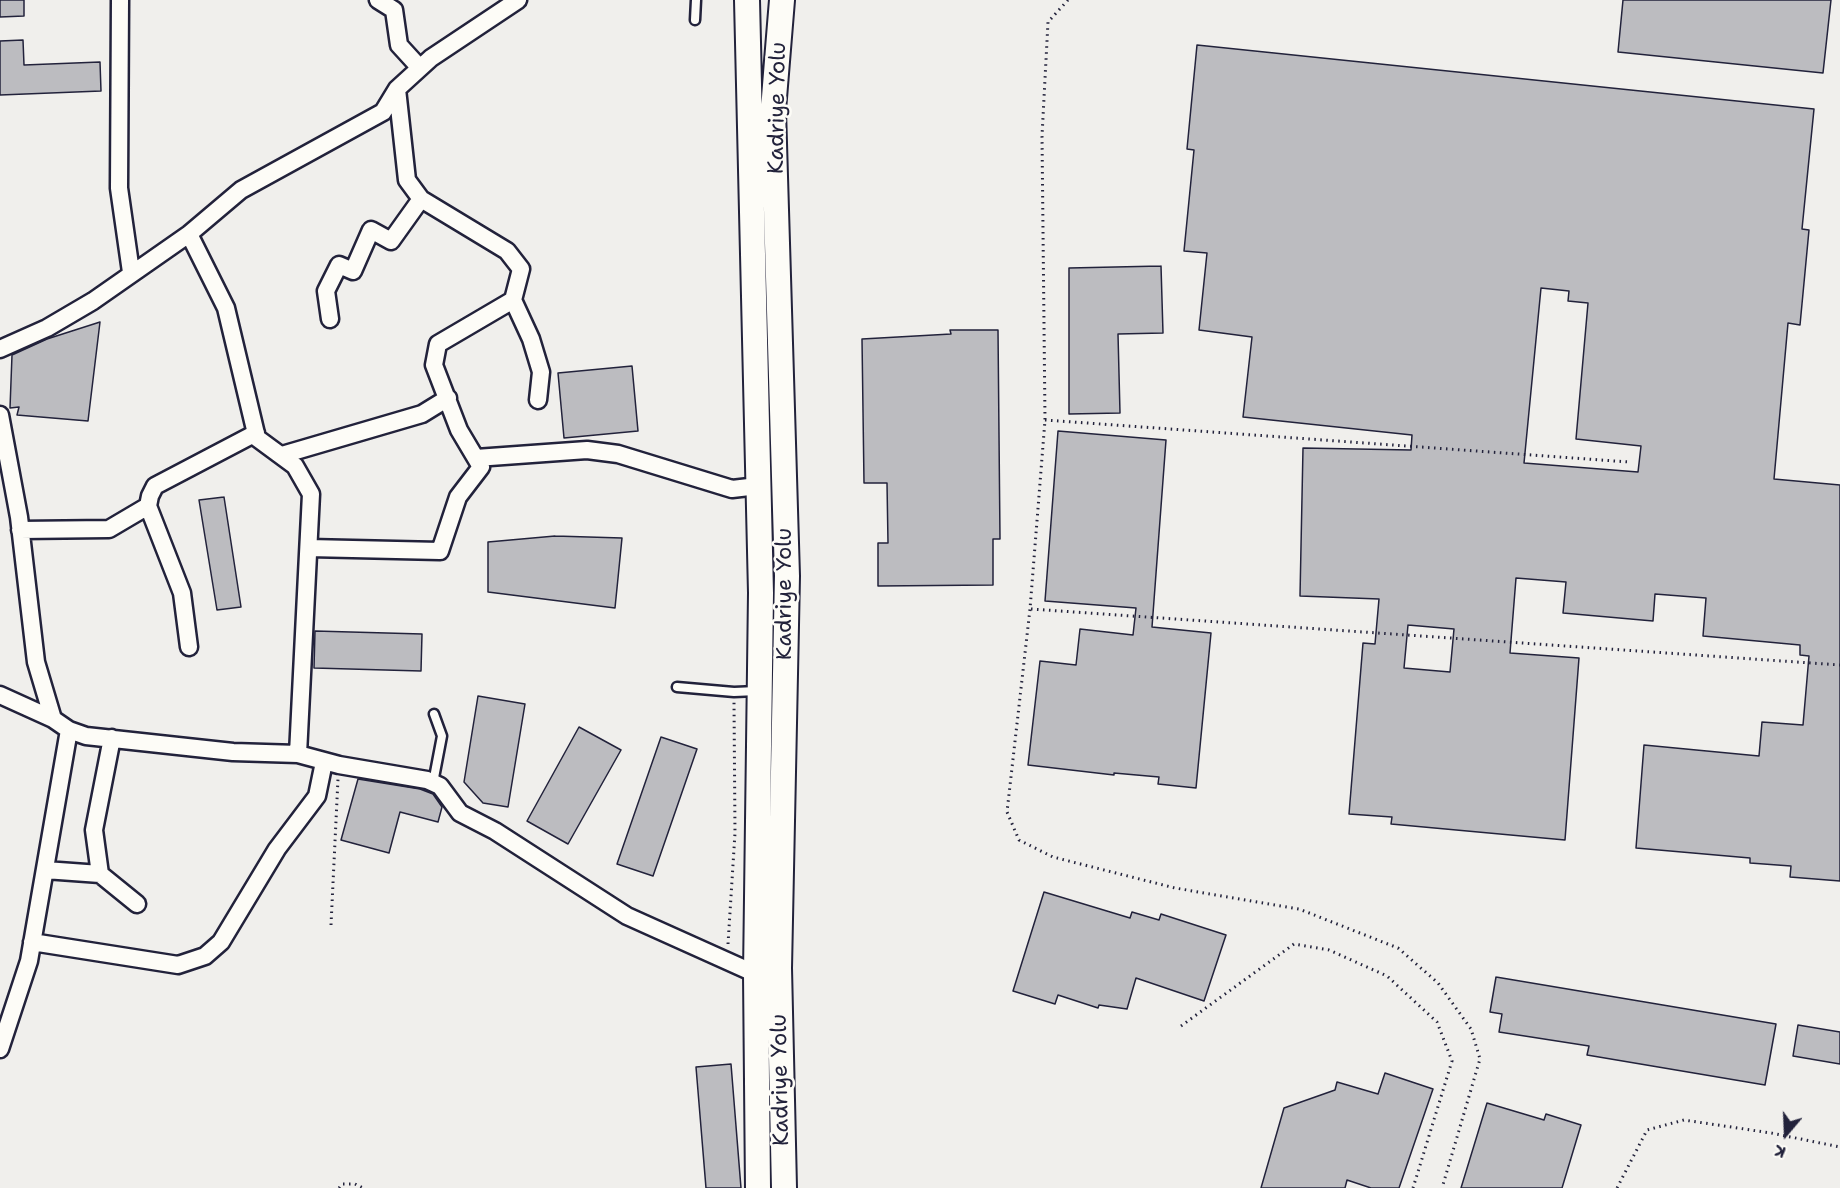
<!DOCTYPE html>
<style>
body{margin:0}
#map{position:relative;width:1840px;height:1188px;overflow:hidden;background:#f0efec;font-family:"Shantell Sans",sans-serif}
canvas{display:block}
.north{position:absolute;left:1756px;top:1104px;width:60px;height:60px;-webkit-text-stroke:4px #fdfcf7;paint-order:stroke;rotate:199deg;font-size:16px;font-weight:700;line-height:24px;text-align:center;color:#22223b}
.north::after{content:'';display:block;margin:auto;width:21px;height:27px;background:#22223b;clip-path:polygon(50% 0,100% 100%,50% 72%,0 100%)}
</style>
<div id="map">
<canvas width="1840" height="1188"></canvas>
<div class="north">K</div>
</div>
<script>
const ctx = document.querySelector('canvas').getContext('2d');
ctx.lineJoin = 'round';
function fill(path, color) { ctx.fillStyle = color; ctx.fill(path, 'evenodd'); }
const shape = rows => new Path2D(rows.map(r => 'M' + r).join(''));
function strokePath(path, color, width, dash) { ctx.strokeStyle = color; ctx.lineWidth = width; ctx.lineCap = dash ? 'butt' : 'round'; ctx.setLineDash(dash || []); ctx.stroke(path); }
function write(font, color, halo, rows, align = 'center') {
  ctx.font = font + ' "Shantell Sans",sans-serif'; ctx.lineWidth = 5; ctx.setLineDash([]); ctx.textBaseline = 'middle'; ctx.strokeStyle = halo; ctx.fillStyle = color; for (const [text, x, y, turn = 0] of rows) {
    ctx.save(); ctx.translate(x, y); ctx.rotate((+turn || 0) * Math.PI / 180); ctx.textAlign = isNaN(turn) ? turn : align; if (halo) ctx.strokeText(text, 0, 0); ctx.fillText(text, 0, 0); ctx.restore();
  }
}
const building = shape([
 [0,0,24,0,24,16,0,17,0,0],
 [1623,0,1831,0,1823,73,1618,52,1623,0],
 [23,40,24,65,100,62,101,91,0,95,0,41,23,40],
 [1197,45,1814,109,1802,229,1809,230,1800,325,1788,323,1774,479,1840,485,1840,881,1790,877,1791,866,1750,863,1750,858,1636,848,1644,745,1759,756,1762,722,1803,725,1809,656,1800,655,1800,645,1703,636,1706,598,1655,594,1653,621,1563,613,1566,582,1516,578,1510,653,1579,658,1565,840,1391,824,1392,817,1349,814,1363,643,1375,644,1379,599,1300,596,1303,448,1411,450,1412,435,1243,417,1252,337,1199,330,1207,253,1184,251,1194,150,1187,149,1197,45],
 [1541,288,1569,291,1568,301,1588,303,1576,439,1641,446,1638,472,1524,463,1541,288],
 [1408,625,1454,629,1450,672,1404,668,1408,625],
 [1161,266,1163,333,1118,334,1120,413,1069,414,1069,268,1161,266],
 [100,322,88,421,17,415,19,407,10,408,12,355,47,339,100,322],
 [950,330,998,330,1000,539,993,539,993,585,878,586,878,543,888,543,887,483,864,483,862,339,951,334,950,330],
 [632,366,638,431,564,438,558,373,632,366],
 [1058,431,1166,440,1152,627,1211,633,1196,788,1158,784,1159,777,1114,773,1114,775,1028,765,1040,661,1076,665,1080,629,1133,635,1136,608,1045,601,1058,431],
 [224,497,241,607,217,610,199,500,224,497],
 [555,536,622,538,615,608,488,592,488,542,555,536],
 [315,631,422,634,421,671,314,668,315,631],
 [478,696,525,704,508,807,483,803,464,782,478,696],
 [579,727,621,750,568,844,527,821,579,727],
 [661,737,697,749,653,876,617,864,661,737],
 [358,779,420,789,433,794,442,807,438,822,400,812,389,853,341,840,358,779],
 [1044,892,1130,918,1132,912,1159,920,1161,914,1226,935,1204,1001,1136,978,1127,1009,1099,1005,1098,1008,1058,995,1055,1004,1013,991,1044,892],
 [1496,977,1776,1024,1765,1085,1587,1055,1589,1046,1499,1032,1502,1014,1490,1012,1496,977],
 [1798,1025,1840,1032,1840,1064,1793,1056,1798,1025],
 [731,1064,741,1188,706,1188,696,1067,731,1064],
 [1385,1073,1433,1089,1399,1188,1371,1188,1347,1180,1345,1188,1261,1188,1284,1108,1335,1090,1337,1082,1378,1094,1385,1073],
 [1487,1103,1544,1120,1546,1114,1581,1125,1562,1188,1461,1188,1487,1103]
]);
const path = shape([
 [1068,0,1048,22,1042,136,1045,420,1030,609,1007,812,1019,840,1053,857,1175,888,1299,909,1398,948,1438,983,1471,1029,1480,1059,1442,1188],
 [1045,420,1629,462],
 [1031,609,1840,665],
 [331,925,338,779],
 [728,944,735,833,734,702],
 [1181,1026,1294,944,1329,950,1387,976,1437,1022,1452,1061,1413,1188],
 [339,1188,342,1184,355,1184,363,1188],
 [1617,1188,1647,1130,1684,1120,1771,1133,1840,1147]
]);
const service = shape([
 [695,20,696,0],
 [677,687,734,692,757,691],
 [433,783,442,736,434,714]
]);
const minor = shape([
 [120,0,119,188,131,272],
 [378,0,394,10,399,45,420,68],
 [397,89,407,180,421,199,507,251,521,269,513,300,531,339,541,372,538,400],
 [189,234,226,308,257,438,295,466,311,494,298,754],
 [330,319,326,291,339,265,353,271,371,230,391,241,421,199],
 [0,349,47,328,93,301,189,234,241,190,383,112,397,89,431,58,518,0],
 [0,415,19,517,36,662,53,719],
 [282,455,422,414,448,398],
 [476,458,587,450,618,454,732,489,758,486],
 [20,530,109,529,148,506],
 [309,548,440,551,458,497,481,467,459,430,434,365,438,344,513,300],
 [189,647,182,593,148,506,150,496,155,486,256,433],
 [0,695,53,719,69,730,86,736,233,752,298,754,339,765,427,780,440,786,460,813,495,831,627,916,756,974,763,972],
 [45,870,100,874,94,830,112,738],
 [100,874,137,904],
 [32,942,178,965,205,956,221,942,277,849,317,796,324,762],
 [0,1049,29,961,69,730]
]);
const secondary = shape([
 [747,0,761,593,756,974,758,1188],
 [782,0,773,110,787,576,779,968,784,1188]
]);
const streetNames = [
 ["Kadriye Yolu",778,108,-89],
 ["Kadriye Yolu",785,594,-90],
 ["Kadriye Yolu",781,1080,-91]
];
fill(building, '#bcbcc0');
strokePath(building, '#22223b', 1.5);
strokePath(service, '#22223b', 13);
strokePath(minor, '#22223b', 21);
strokePath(secondary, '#22223b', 28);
strokePath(path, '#22223b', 3, [1.5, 4.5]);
strokePath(service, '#fdfcf7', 8);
strokePath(minor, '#fdfcf7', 16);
strokePath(secondary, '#fdfcf7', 24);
write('22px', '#22223b', '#fdfcf7', streetNames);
</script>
